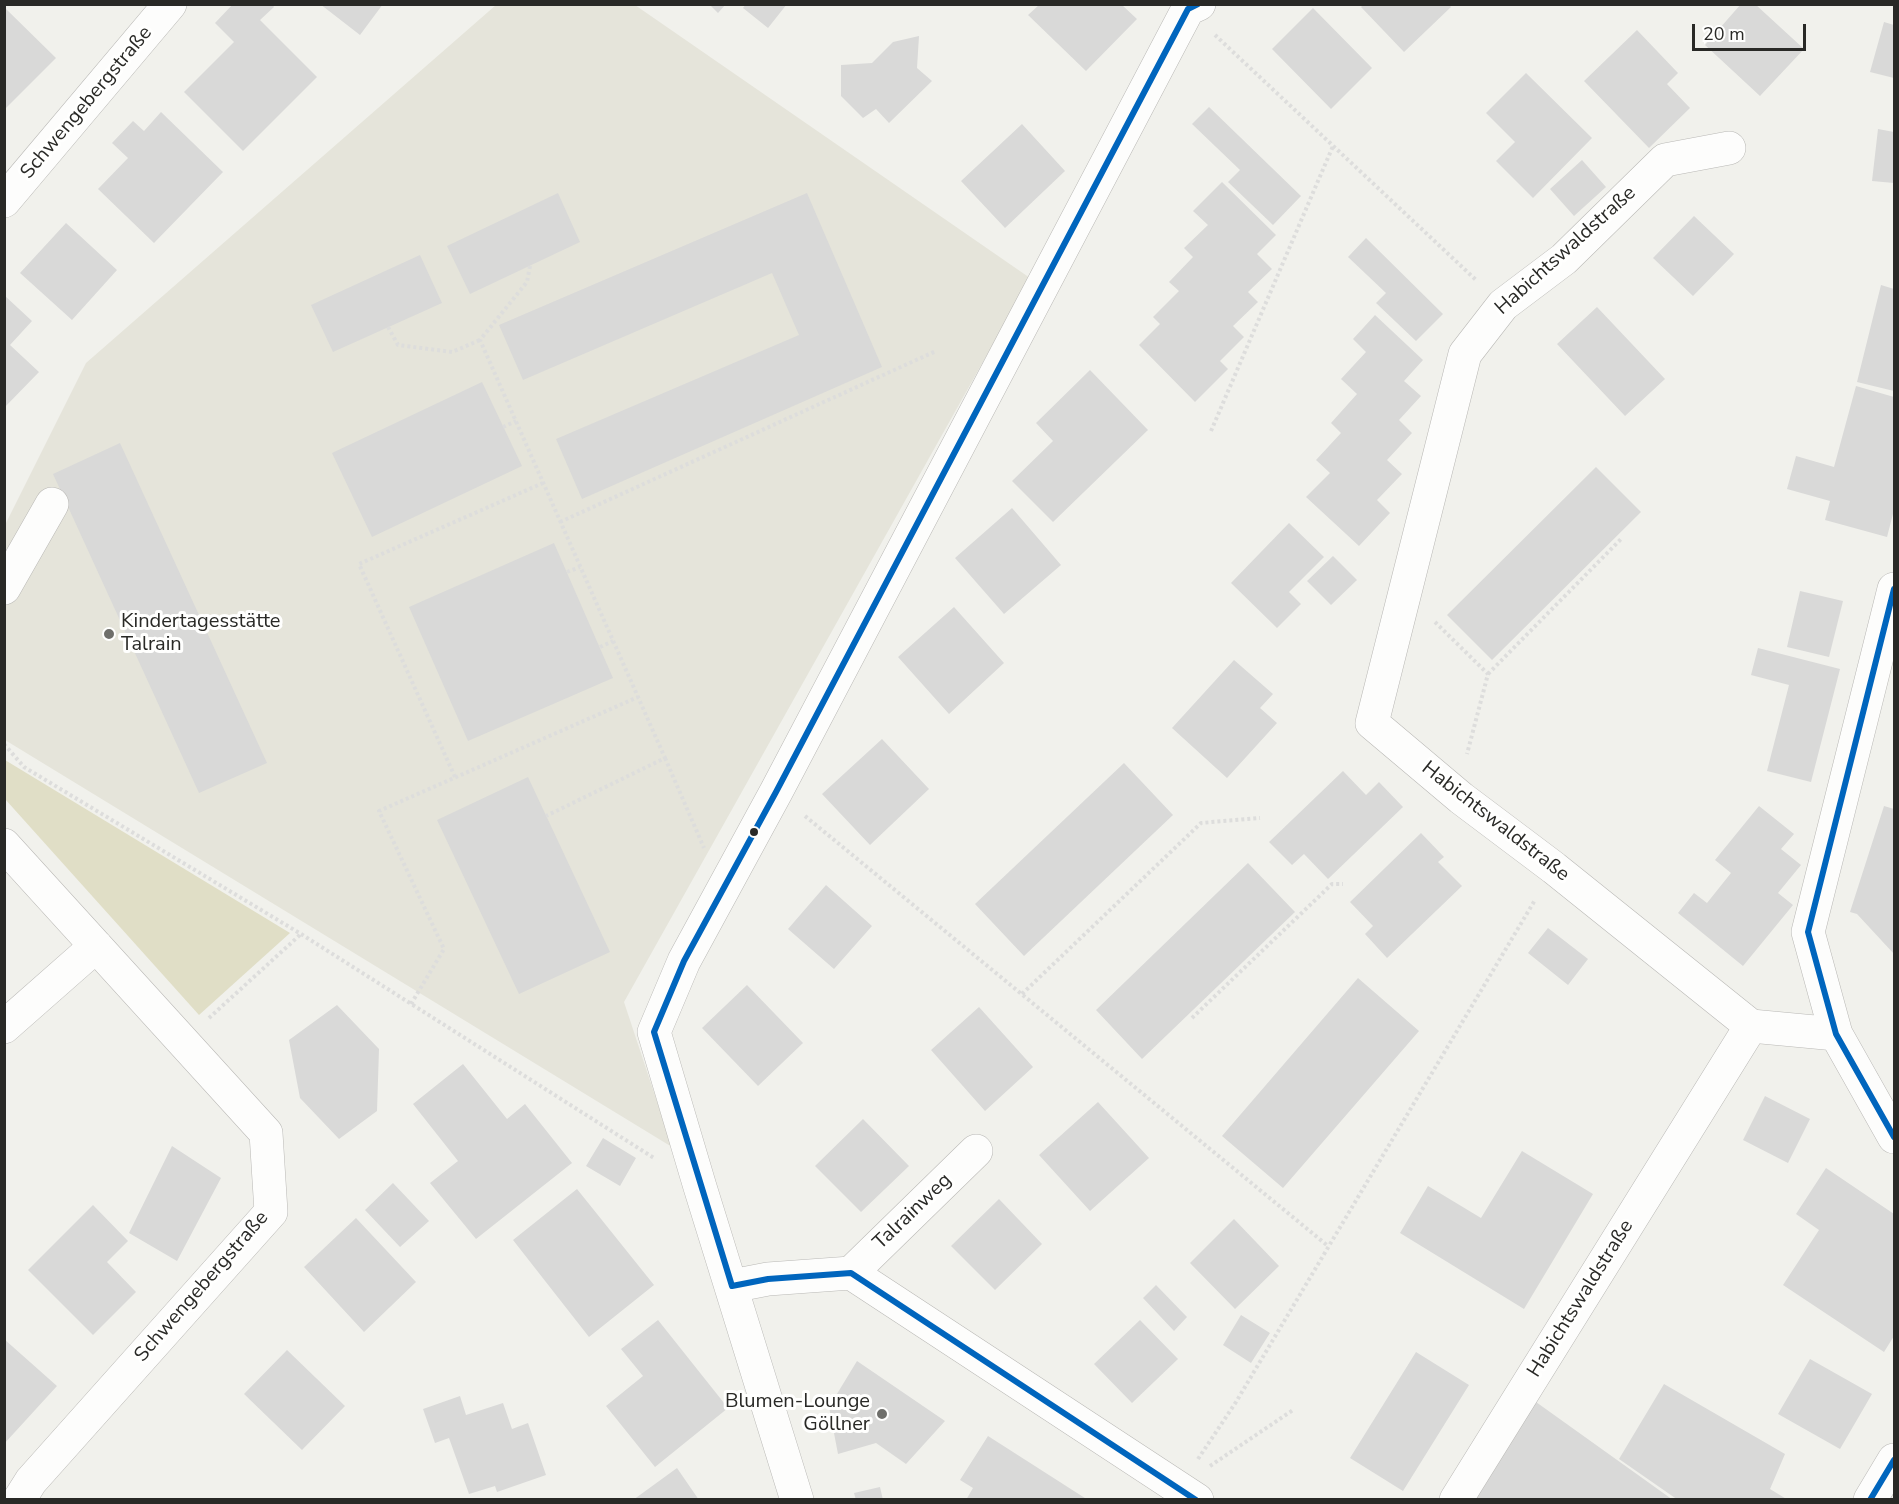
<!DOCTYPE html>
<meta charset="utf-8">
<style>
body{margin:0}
#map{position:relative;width:1899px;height:1504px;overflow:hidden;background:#f1f1ec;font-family:"Nunito Sans",sans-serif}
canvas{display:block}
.frame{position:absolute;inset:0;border:6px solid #292926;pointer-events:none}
.scale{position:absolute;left:1692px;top:24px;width:114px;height:27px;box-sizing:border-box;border:3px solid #292926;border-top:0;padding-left:8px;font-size:18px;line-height:21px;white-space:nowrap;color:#292926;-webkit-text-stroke:4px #fffffe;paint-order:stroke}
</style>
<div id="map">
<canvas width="1899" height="1504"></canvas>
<div class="frame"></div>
<div class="scale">20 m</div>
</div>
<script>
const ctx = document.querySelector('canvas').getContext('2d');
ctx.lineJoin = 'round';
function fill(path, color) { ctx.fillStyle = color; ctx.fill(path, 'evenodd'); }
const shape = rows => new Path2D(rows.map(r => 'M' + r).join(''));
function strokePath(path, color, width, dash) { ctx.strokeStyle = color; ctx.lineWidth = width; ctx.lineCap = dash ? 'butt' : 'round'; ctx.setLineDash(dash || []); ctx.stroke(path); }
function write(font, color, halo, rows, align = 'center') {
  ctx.font = font + ' "Nunito Sans",sans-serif'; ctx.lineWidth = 6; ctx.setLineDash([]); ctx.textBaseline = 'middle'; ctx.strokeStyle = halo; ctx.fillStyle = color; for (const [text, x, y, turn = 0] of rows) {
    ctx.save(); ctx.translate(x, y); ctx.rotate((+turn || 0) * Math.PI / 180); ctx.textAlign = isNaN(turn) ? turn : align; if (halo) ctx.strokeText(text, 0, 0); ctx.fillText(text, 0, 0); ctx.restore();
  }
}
const built = shape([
 [496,5,635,5,1030,278,624,1002,672,1147,5,740,4,527,86,363]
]);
const green = shape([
 [5,760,290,933,199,1015,5,799]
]);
const building = shape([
 [233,4,272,4,274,7,260,20,317,77,243,151,184,92,234,42,215,23],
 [320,4,383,4,360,35],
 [709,4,726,4,718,13],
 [746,4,787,4,768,28,743,8],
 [1741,4,1755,4,1804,49,1760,96,1705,45],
 [1039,5,1122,5,1137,19,1086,71,1028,15],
 [1363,5,1449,5,1451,7,1404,52,1361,7],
 [4,7,56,58,4,110],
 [1313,8,1372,68,1331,109,1272,49],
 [1884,22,1894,25,1894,78,1870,72],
 [1637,30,1678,73,1667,84,1690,108,1649,148,1584,81],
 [919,36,917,68,932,81,889,123,876,109,863,118,841,96,841,65,872,63,893,42],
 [1526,73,1592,138,1533,198,1496,161,1515,142,1486,113],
 [1209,107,1301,196,1273,225,1228,182,1240,170,1192,124],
 [161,112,223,172,154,243,98,189,128,158,112,143,133,121,144,131],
 [1022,124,1065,171,1005,228,961,181],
 [1878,129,1894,132,1894,183,1872,181],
 [1582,160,1606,187,1574,216,1550,189],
 [1222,182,1276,235,1257,254,1272,269,1248,292,1258,302,1233,326,1244,337,1220,361,1228,369,1195,402,1139,345,1160,324,1153,317,1179,291,1169,282,1193,257,1184,248,1208,225,1193,211],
 [558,193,580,242,470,294,447,246],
 [807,193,882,367,582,499,556,439,799,335,772,273,523,380,499,325],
 [1694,216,1734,254,1693,296,1653,258],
 [66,223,117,270,72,320,20,273],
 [1366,238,1443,314,1416,341,1376,303,1386,293,1348,257],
 [420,255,442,303,333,352,311,305],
 [1881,285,1894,289,1894,391,1857,382],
 [4,295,32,321,10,345,39,372,4,408],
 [1597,307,1665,379,1625,416,1557,344],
 [1375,315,1423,360,1404,381,1421,396,1399,420,1412,433,1387,460,1402,474,1377,500,1390,513,1359,546,1306,497,1330,473,1316,460,1341,433,1331,423,1357,394,1341,379,1366,352,1353,339],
 [1090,370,1148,430,1053,522,1012,481,1053,441,1036,423],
 [482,382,522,466,372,537,332,453],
 [1856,386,1894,397,1894,510,1887,537,1825,520,1830,501,1787,489,1796,456,1834,467],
 [120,443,267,763,199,793,53,474],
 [1596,467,1641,512,1492,660,1447,615],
 [1012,508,1061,565,1004,614,955,558],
 [1289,523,1324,557,1289,592,1301,604,1277,628,1231,583],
 [554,543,613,678,468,741,409,607],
 [1333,556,1357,580,1331,605,1307,581],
 [1800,591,1843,601,1829,657,1787,647],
 [954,607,1004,663,949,714,898,657],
 [1758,648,1840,669,1811,782,1767,771,1789,685,1751,675],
 [1234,660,1273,694,1260,708,1277,723,1227,778,1172,728],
 [882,739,929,789,870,845,822,794],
 [1124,763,1173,815,1024,956,975,904],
 [1343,771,1366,795,1379,782,1403,807,1328,879,1304,854,1292,865,1269,842],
 [528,777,610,952,519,994,437,820],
 [1759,806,1794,834,1781,849,1801,865,1778,893,1793,905,1743,966,1678,913,1694,893,1707,903,1731,873,1715,860],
 [1884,806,1894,809,1894,954,1857,914,1850,912],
 [1421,833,1444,857,1438,862,1462,886,1387,958,1365,934,1373,926,1350,902],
 [1248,863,1295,912,1142,1059,1096,1010],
 [826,885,872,926,834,969,788,929],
 [1548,928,1588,959,1568,985,1528,953],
 [1358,978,1419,1031,1283,1188,1222,1136],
 [747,985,803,1043,758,1086,702,1028],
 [337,1005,379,1049,377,1111,339,1139,300,1098,289,1040],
 [979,1007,1033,1067,985,1111,931,1050],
 [463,1064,507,1119,525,1104,572,1163,476,1239,430,1183,458,1161,413,1104],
 [1765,1096,1810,1119,1788,1163,1743,1140],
 [1098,1102,1149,1158,1090,1211,1039,1155],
 [863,1119,909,1166,861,1212,815,1166],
 [603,1138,636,1158,620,1186,586,1166],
 [172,1146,221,1178,177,1261,129,1233],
 [1522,1151,1593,1194,1524,1309,1400,1233,1428,1186,1481,1218],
 [1826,1168,1894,1214,1894,1336,1884,1352,1783,1285,1819,1230,1796,1214],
 [393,1183,429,1221,400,1247,365,1210],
 [577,1189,654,1285,589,1337,513,1240],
 [999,1199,1042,1244,995,1290,951,1246],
 [93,1205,128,1241,107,1262,136,1292,93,1335,28,1270],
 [356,1218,416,1282,364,1332,304,1267],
 [1234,1219,1279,1266,1235,1309,1190,1263],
 [1156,1285,1187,1317,1174,1331,1143,1298],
 [1241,1315,1270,1333,1251,1363,1223,1345],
 [658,1320,728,1408,655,1467,606,1406,643,1376,621,1349],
 [1140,1320,1178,1359,1132,1403,1094,1364],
 [4,1339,57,1386,4,1444],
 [287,1350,345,1406,302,1450,244,1394],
 [1416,1352,1469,1385,1403,1491,1350,1458],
 [1810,1359,1872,1394,1840,1449,1778,1414],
 [857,1361,945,1421,906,1464,876,1443,838,1454,829,1407],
 [1664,1384,1785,1454,1770,1489,1788,1500,1678,1500,1619,1459],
 [460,1396,466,1415,503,1403,512,1429,528,1423,546,1475,497,1492,495,1486,469,1494,449,1438,435,1443,423,1409],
 [1536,1402,1673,1500,1475,1500],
 [988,1436,1088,1500,966,1500,973,1488,960,1480],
 [677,1468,699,1500,633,1500],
 [880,1487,883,1500,856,1500,854,1493]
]);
const path = shape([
 [1215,35,1476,280],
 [530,266,527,282,480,340,665,758,546,816],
 [388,327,398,345,452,352,480,340],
 [503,427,516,421],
 [1211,431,1333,146],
 [560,522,936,351],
 [567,572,580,567],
 [1435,622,1488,674,1467,754],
 [600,647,613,641],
 [1488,674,1622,538],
 [4,744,24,767,301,934,654,1158],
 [665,758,704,848],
 [455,777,359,564,543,483],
 [805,816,1328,1246],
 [1022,994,1201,823,1260,818],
 [411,1004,444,949,379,811,638,697],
 [209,1018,301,934],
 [1192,1018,1332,884,1343,884],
 [1198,1459,1236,1402,1535,900],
 [1210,1466,1293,1410]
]);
const minor = shape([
 [4,201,170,4],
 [4,588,52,504],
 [1894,589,1808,932,1836,1034,1894,1137],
 [4,845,266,1133,271,1212,31,1481,19,1500],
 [1751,1026,1836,1034],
 [4,1027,96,946],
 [851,1273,976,1151],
 [732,1286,768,1279,851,1273,1197,1500],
 [797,1500,700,1187,654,1032,684,961,776,792,1188,9,1199,4],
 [1456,1500,1751,1026,1554,868,1461,798,1372,723,1465,354,1503,305,1564,259,1665,160,1729,148],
 [1870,1500,1894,1460]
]);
const bus1 = shape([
 [1894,589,1808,932,1836,1034,1894,1137],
 [732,1286,654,1032,684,961,776,792,1188,9,1198,4],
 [732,1286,768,1279,851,1273,1196,1500],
 [1870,1500,1894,1460]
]);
const markers = [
 [109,634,6,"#6f6f6b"],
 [754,832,5,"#292926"],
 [882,1414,6,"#6f6f6b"]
];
const streetNames = [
 ["Schwengebergstraße",87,103,-50],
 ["Habichtswaldstraße",1566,251,-42],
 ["Habichtswaldstraße",1495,822,38],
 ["Talrainweg",913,1212,-44],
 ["Schwengebergstraße",202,1287,-49],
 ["Habichtswaldstraße",1581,1299,-58]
];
const poiNames = [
 ["Kindertagesstätte",121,622],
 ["Talrain",121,645],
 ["Blumen-Lounge",870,1402,"right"],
 ["Göllner",870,1425,"right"]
];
fill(built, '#e5e4da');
fill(green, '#e0dec6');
fill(building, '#d9d9d8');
strokePath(minor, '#b9b8b5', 34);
strokePath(path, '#dddddc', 4, [3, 3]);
strokePath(minor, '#fdfdfc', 33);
strokePath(bus1, '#0065bd', 6);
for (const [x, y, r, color] of markers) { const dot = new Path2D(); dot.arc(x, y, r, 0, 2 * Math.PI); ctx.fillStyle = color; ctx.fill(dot); strokePath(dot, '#fffffe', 2); }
write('20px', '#292926', '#fffffe', streetNames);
write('20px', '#292926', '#fffffe', poiNames, 'left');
</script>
